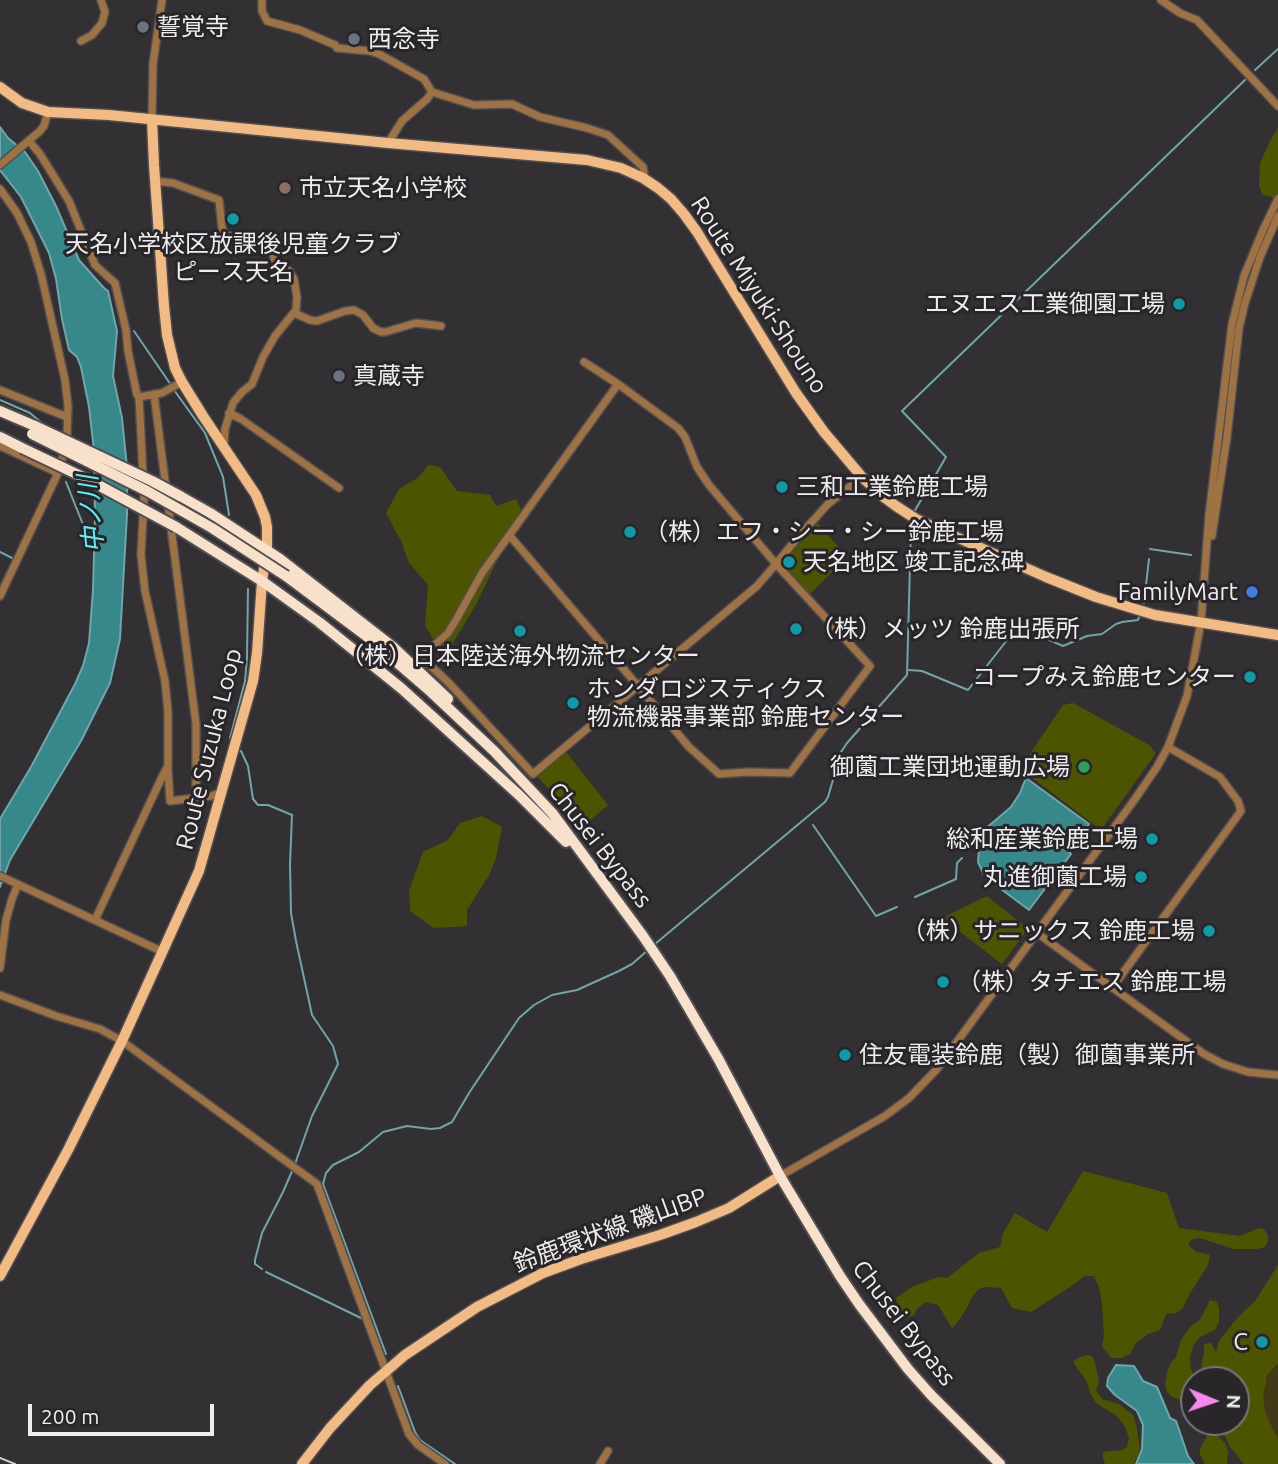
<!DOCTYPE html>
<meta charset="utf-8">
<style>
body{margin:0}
#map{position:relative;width:1278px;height:1464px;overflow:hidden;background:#333034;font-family:Ubuntu,sans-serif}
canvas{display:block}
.north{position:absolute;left:1180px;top:1366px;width:70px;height:70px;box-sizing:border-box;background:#29262a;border:2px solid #787579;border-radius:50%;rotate:92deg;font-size:19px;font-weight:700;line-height:28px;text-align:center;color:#eeecef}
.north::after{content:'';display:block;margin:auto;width:24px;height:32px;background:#f689ed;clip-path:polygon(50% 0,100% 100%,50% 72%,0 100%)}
.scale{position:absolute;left:28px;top:1404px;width:186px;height:32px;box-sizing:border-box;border:4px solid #eeecef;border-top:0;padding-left:9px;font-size:21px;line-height:24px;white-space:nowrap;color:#eeecef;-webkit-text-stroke:5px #29262a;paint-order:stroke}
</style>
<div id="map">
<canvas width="1278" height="1464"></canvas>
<div class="north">N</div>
<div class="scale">200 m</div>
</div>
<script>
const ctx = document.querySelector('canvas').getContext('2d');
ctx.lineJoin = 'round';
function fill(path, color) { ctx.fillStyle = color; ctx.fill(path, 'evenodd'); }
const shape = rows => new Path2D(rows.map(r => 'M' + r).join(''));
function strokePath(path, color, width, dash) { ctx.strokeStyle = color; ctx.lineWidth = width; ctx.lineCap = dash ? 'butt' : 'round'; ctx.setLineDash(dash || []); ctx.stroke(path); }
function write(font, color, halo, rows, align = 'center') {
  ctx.font = font + ' Ubuntu,"Noto Sans JP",sans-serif'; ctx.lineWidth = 6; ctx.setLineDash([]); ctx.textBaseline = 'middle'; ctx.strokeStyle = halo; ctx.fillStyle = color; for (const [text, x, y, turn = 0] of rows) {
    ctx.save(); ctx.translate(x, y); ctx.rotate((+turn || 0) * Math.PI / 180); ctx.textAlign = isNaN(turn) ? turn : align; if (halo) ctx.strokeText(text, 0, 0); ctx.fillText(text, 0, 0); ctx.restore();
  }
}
const green = shape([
 [1278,128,1278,199,1263,195,1259,186,1260,163,1270,141],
 [428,465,440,467,457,491,490,495,496,506,516,499,521,509,477,603,444,658,425,625,428,585,409,563,401,541,386,513,399,489,419,477],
 [818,523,841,550,841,563,809,595,785,569,785,560],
 [1073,703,1149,745,1156,753,1101,830,1022,770,1023,764,1063,705],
 [566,752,608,805,587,823,567,809,537,776],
 [482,816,502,827,496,858,489,875,467,910,467,926,434,928,410,911,409,891,423,852,448,840,460,823],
 [987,896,1028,929,1002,964,942,918],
 [1083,1171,1167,1193,1179,1228,1240,1236,1259,1228,1264,1229,1268,1235,1268,1241,1265,1247,1257,1249,1234,1249,1200,1238,1192,1239,1188,1245,1197,1252,1210,1255,1208,1265,1189,1295,1183,1308,1176,1313,1166,1314,1160,1330,1148,1334,1136,1343,1130,1354,1121,1358,1111,1358,1102,1346,1104,1336,1102,1304,1099,1287,1094,1276,1085,1276,1073,1285,1031,1312,1012,1308,1001,1288,985,1287,979,1289,972,1297,968,1306,957,1323,952,1328,938,1305,926,1302,916,1310,914,1315,909,1317,899,1312,896,1298,899,1296,912,1287,933,1279,940,1277,947,1278,979,1253,1000,1247,1003,1233,1015,1213,1047,1232],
 [1278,1265,1278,1464,1244,1464,1230,1447,1218,1422,1236,1422,1236,1380,1212,1380,1213,1377,1209,1378,1204,1376,1201,1371,1202,1361,1204,1353,1204,1344,1211,1343,1216,1352,1219,1341,1238,1317,1255,1301],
 [1210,1300,1217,1302,1219,1308,1219,1322,1215,1330,1200,1337,1193,1346,1190,1358,1191,1369,1195,1380,1194,1380,1194,1391,1190,1396,1182,1400,1172,1397,1167,1392,1165,1385,1167,1373,1170,1364,1176,1357,1181,1340,1191,1326,1200,1320],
 [1088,1355,1092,1356,1095,1362,1099,1382,1096,1390,1102,1399,1119,1404,1133,1415,1136,1424,1140,1448,1138,1455,1134,1464,1105,1464,1103,1459,1103,1452,1122,1450,1127,1447,1129,1438,1125,1427,1117,1416,1096,1403,1090,1393,1087,1382,1073,1362,1078,1358],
 [1208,1434,1216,1434,1225,1443,1228,1451,1227,1464,1205,1464,1200,1454,1200,1449]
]);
const sand = shape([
 [1278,1363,1278,1439,1266,1415,1263,1398,1267,1375]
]);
const water = shape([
 [0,127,8,138,25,152,38,171,56,206,79,260,104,288,108,291,117,331,113,376,122,418,127,467,127,514,120,639,110,683,81,741,10,860,0,887,0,819,31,767,75,684,83,666,89,643,93,590,95,518,94,450,89,407,81,367,77,357,69,350,62,319,56,279,49,253,21,197,0,170,0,127],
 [1026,778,1089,824,1068,851,1071,854,1029,910,985,877,978,862,980,837,984,830,1011,807,1020,793,1026,778],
 [1116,1365,1134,1366,1143,1381,1157,1387,1170,1418,1176,1421,1188,1456,1194,1464,1136,1464,1142,1449,1143,1425,1137,1411,1115,1395,1107,1386,1108,1378,1116,1365]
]);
const stream = shape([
 [1255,70,1278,49],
 [134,331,171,385],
 [174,390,205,433,223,477,229,515],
 [0,400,30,413,42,423],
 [66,482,84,527,95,540],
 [914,512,946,457,902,411,1245,80],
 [1150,549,1191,555],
 [0,552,14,559],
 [0,587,8,570],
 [1144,603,1149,559],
 [909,670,922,671,968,690,1018,626,1063,646,1087,636,1102,634,1116,624,1122,622,1138,620,1139,617],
 [230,738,245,681,247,658,248,589],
 [241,751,248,766,253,799,258,805,268,805,292,815,290,864,291,913,296,941,312,1015,333,1046,338,1064,312,1116,295,1164],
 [813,825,876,916,897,907],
 [915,897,956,879,957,863,962,858],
 [655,944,825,802,828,797,841,752,847,743,907,675,911,528,913,521],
 [262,1269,255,1264,255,1260,262,1233,283,1192,293,1169],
 [266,1272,363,1319],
 [386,1354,323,1184,326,1173,333,1165,359,1152,383,1132,407,1126,431,1129,440,1128,452,1122,469,1093,519,1018,534,1005,552,995,577,990,619,971,632,964,648,950],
 [398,1386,415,1432,420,1440,455,1464],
 [406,1435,414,1446]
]);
const minor = shape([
 [262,0,262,11,267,21,300,30,335,45,337,48,370,51,379,54,424,79,432,92,427,99,402,121,388,143],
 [1161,0,1180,13,1197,20,1278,106],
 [81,41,92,35,102,23,105,12,101,0],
 [432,92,474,105,512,104,540,117,587,128,608,135,643,167,644,173,643,178],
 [152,120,153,64,162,0],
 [29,141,40,154,69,201,95,265,115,283,126,330,128,351,137,395,139,397,141,435,144,498,141,555,145,591,165,681,168,712,168,766,162,777,95,920],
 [0,165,40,131,44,126,48,112],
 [155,181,173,183,219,200,222,228,224,233,228,236,271,238,274,259,289,271,294,279,297,297,296,310,275,336,263,357,252,384,242,392,233,403,225,429,224,446],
 [0,189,17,213,31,242,41,274,65,380,68,406,67,436,62,459,58,473,0,596],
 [294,313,310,320,317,321,345,311,354,310,363,315,373,328,381,332,385,332,416,323,441,326],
 [584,362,618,384],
 [0,390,67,417],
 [154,394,196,724,196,798],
 [139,397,162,393,182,382],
 [229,413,241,419,339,488],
 [0,446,58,473],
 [510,536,638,686,689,747,719,774,748,772,790,773,870,666,776,564,709,485,697,467,685,437,678,428,618,384,482,573,456,620,448,633,421,657,449,683,533,774,638,686,757,586,776,564,799,536,828,504,862,477],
 [1212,536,1227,437,1239,328,1245,303,1260,257,1278,216],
 [168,769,170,801,211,796,222,792],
 [0,876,163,952],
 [1037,933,1204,1054,1223,1064,1248,1072,1278,1075],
 [0,968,6,920,12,899,18,884],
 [1112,988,1241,811,1238,801,1220,777,1168,747],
 [0,995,56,1016,100,1029,122,1041,317,1184,409,1434,418,1445,445,1464],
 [780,1176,885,1116,909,1098,937,1069,1135,799,1157,767,1168,747,1187,696,1201,622,1209,515,1232,324,1244,276,1263,230,1278,199],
 [600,1464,608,1451]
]);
const major = shape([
 [0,87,22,103,48,112,109,115,388,143,587,160,621,168,643,178,658,188,671,199,684,214,697,232,796,393,824,432,862,477,885,498,896,506,916,519,1046,577,1096,597,1155,615,1278,635],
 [0,1276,68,1150,122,1041,199,871,253,681,257,653,262,581,267,550,267,527,265,517,256,495,203,416,182,382,175,368,167,335,164,306,154,165,152,120],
 [302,1464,330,1428,370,1385,405,1355,477,1307,543,1273,581,1259,660,1235,696,1222,729,1208,780,1176]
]);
const highway = shape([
 [0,411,35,426],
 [0,437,22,448],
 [180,496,210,513,280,559,393,647,448,699],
 [176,527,262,581,319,622,401,688,519,795,566,842],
 [286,576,365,635,430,691,494,751,553,814,643,936,670,976,719,1060,780,1176,840,1276,859,1304,908,1369,931,1395,1000,1464]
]);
const rail = shape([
 [0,1458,15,1464]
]);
const highwayBridge = shape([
 [35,426,152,481,180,496],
 [32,434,147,491,212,528,286,576],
 [22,448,87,479,176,527]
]);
const markers = [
 [143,27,7,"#6b7280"],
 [354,39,7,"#6b7280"],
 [285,188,7,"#8d6e63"],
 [233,219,7,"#0f9aa8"],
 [1179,304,7,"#0f9aa8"],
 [339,376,7,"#6b7280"],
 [782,487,7,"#0f9aa8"],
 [630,532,7,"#0f9aa8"],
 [789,562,7,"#0f9aa8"],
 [1252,592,7,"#3f7fe0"],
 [796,629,7,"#0f9aa8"],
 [520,631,7,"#0f9aa8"],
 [1250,677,7,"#0f9aa8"],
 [573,703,7,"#0f9aa8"],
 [1084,767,7,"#2e9e5b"],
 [1152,839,7,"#0f9aa8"],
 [1141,877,7,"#0f9aa8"],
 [1209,931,7,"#0f9aa8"],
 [943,982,7,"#0f9aa8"],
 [845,1055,7,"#0f9aa8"],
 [1262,1342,7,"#0f9aa8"]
];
const poiNames = [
 ["誓覚寺",157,27],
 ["西念寺",368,39],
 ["市立天名小学校",299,188],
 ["天名小学校区放課後児童クラブ",233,244,"center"],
 ["ピース天名",233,272,"center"],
 ["エヌエス工業御園工場",1165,304,"right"],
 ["真蔵寺",353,376],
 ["三和工業鈴鹿工場",796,487],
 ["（株）エフ・シー・シー鈴鹿工場",644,532],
 ["天名地区 竣工記念碑",803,562],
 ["FamilyMart",1238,592,"right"],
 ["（株）メッツ 鈴鹿出張所",810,629],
 ["（株）日本陸送海外物流センター",520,656,"center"],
 ["コープみえ鈴鹿センター",1236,677,"right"],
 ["ホンダロジスティクス",587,689],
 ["物流機器事業部 鈴鹿センター",587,717],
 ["御薗工業団地運動広場",1070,767,"right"],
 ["総和産業鈴鹿工場",1138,839,"right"],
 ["丸進御薗工場",1127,877,"right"],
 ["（株）サニックス 鈴鹿工場",1195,931,"right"],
 ["（株）タチエス 鈴鹿工場",957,982],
 ["住友電装鈴鹿（製）御薗事業所",859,1055],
 ["C",1248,1342,"right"]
];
const streetNames = [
 ["Route Miyuki-Shouno",759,295,57],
 ["Route Suzuka Loop",209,749,-76],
 ["Chusei Bypass",600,845,52],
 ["鈴鹿環状線 磯山BP",610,1230,-20],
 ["Chusei Bypass",904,1323,52]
];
const waterNames = [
 ["中ノ川",91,514,-95]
];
fill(green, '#4c5400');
fill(sand, '#413818');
fill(water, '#37888b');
strokePath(water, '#6ea6a9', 2);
strokePath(stream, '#6ea6a9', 2);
strokePath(minor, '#514e52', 10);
strokePath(major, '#514e52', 13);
strokePath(highway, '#514e52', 14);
strokePath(minor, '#9e7242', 7);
strokePath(major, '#f2bb83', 10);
strokePath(highway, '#f7e1cb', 10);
strokePath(rail, '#cecccf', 2);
strokePath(highwayBridge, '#514e52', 14, []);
strokePath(highwayBridge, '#f7e1cb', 10);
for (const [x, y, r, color] of markers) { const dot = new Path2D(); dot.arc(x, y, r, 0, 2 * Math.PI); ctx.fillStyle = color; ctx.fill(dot); strokePath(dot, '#29262a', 2.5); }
write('24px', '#eeecef', '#29262a', poiNames, 'left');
write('24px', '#eeecef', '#29262a', streetNames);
write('italic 26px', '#5af3fa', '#29262a', waterNames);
</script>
